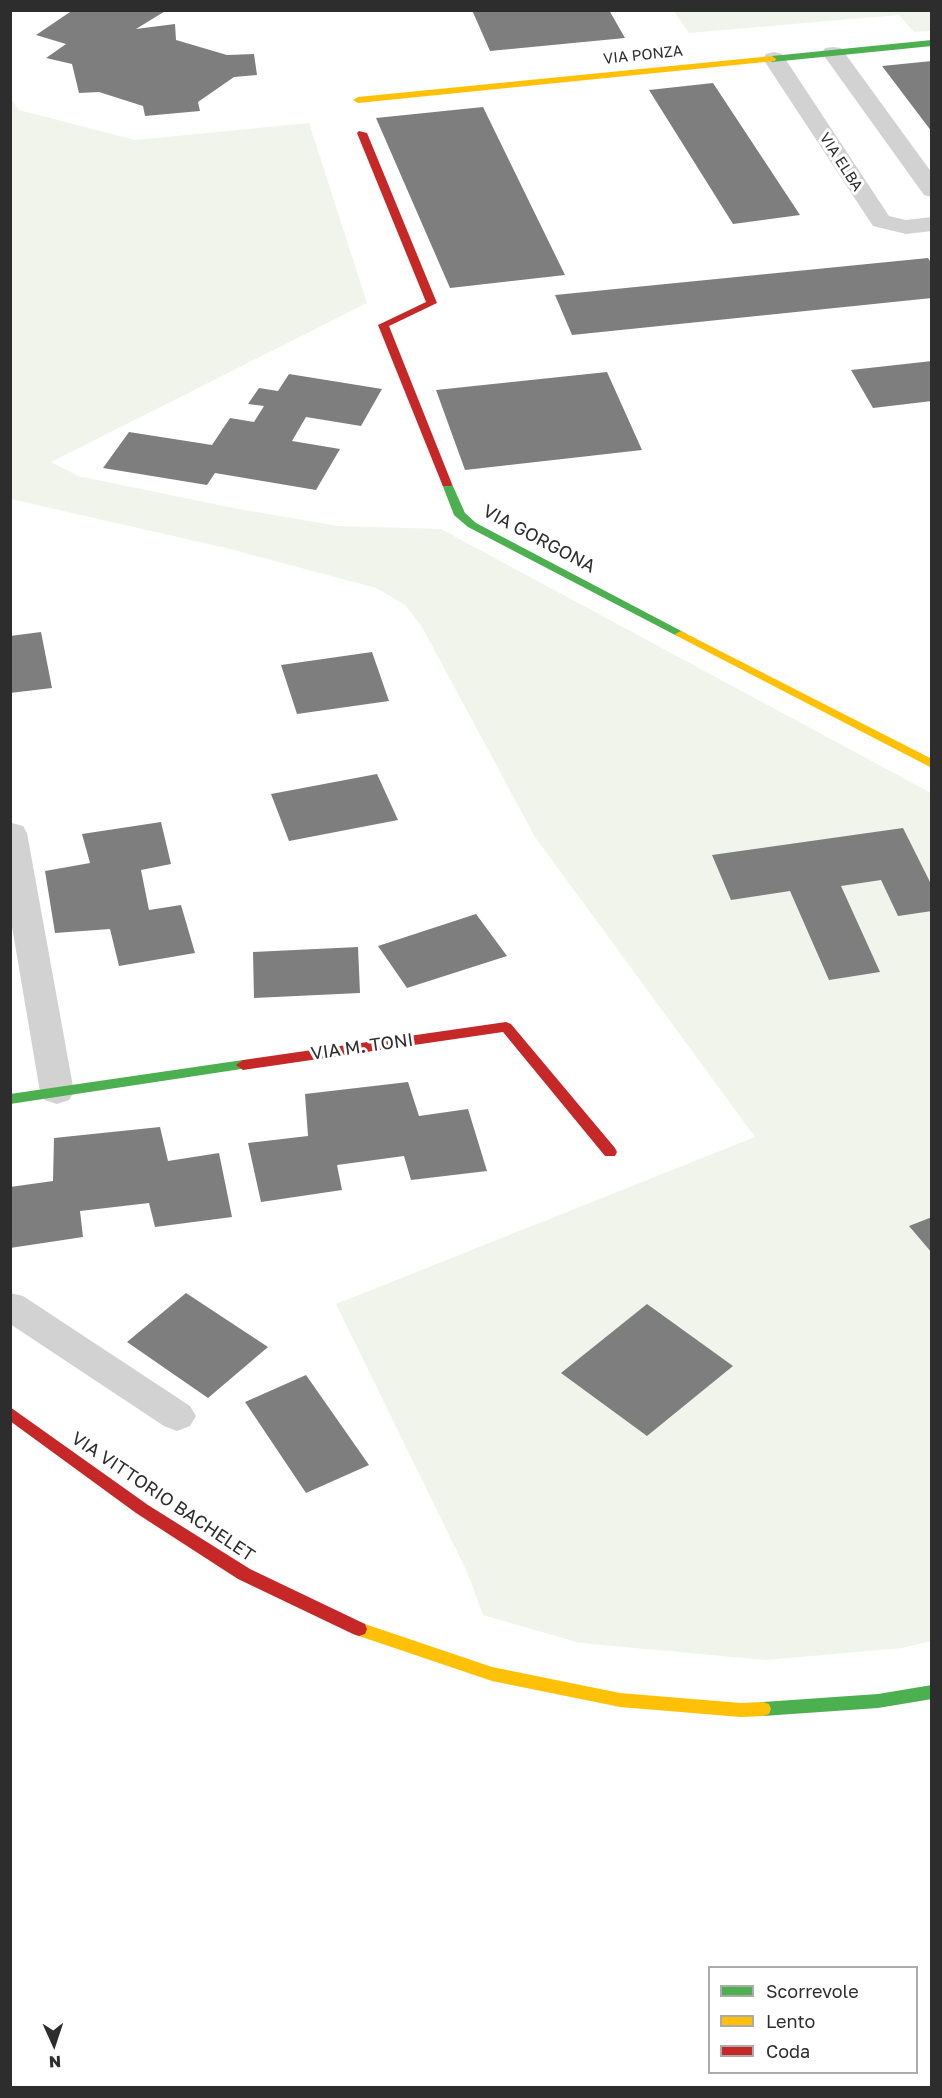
<!DOCTYPE html>
<style>
body{margin:0}
#map{position:relative;width:942px;height:2098px;overflow:hidden;background:#fff;font-family:"Golos Text",sans-serif}
canvas{display:block}
.frame{position:absolute;inset:0;border:12px solid #2d2d2d;pointer-events:none}
.legend{position:absolute;left:708px;top:1966px;width:210px;height:108px;box-sizing:border-box;background:#fff;border:2px solid #ababab;margin:0;padding:8px 10px;list-style:none;font-size:18px;color:#2d2d2d}
.legend li{display:flex;align-items:center;gap:12px;height:30px}
.legend b{width:30px;border:2px solid #ababab}
.north{position:absolute;left:24px;top:2014px;width:60px;height:60px;-webkit-text-stroke:4px #fff;paint-order:stroke;rotate:177deg;font-size:16px;font-weight:700;line-height:24px;text-align:center;color:#2d2d2d}
.north::after{content:'';display:block;margin:auto;width:21px;height:27px;background:#2d2d2d;clip-path:polygon(50% 0,100% 100%,50% 72%,0 100%)}
</style>
<div id="map">
<canvas width="942" height="2098"></canvas>
<div class="frame"></div>
<ul class="legend">
<li><b style="height:8px;background:#4caf50"></b>Scorrevole</li>
<li><b style="height:8px;background:#ffc107"></b>Lento</li>
<li><b style="height:8px;background:#c62828"></b>Coda</li>
</ul>
<div class="north">N</div>
</div>
<script>
const ctx = document.querySelector('canvas').getContext('2d');
ctx.lineJoin = 'round';
function fill(path, color) { ctx.fillStyle = color; ctx.fill(path, 'evenodd'); }
const shape = rows => new Path2D(rows.map(r => 'M' + r).join(''));
function write(font, color, halo, rows, align = 'center') {
  ctx.font = font + ' "Golos Text",sans-serif'; ctx.lineWidth = 6; ctx.setLineDash([]); ctx.textBaseline = 'middle'; ctx.strokeStyle = halo; ctx.fillStyle = color; for (const [text, x, y, turn = 0] of rows) {
    ctx.save(); ctx.translate(x, y); ctx.rotate((+turn || 0) * Math.PI / 180); ctx.textAlign = isNaN(turn) ? turn : align; if (halo) ctx.strokeText(text, 0, 0); ctx.fillText(text, 0, 0); ctx.restore();
  }
}
const green = shape([
 [674,11,931,11,931,31,914,32,899,15,689,33],
 [10,97,19,110,135,140,309,123,367,303,51,462,78,476,233,508,338,526,441,529,931,793,931,1641,902,1648,766,1660,580,1643,483,1615,468,1574,336,1304,755,1137,535,837,422,627,405,605,376,588,230,549,11,499]
]);
const building = shape([
 [73,10,167,10,136,29,175,24,176,40,227,55,254,54,257,75,234,77,198,102,200,111,145,116,143,106,99,92,79,93,72,64,46,58,66,44,36,35],
 [472,10,609,10,625,38,490,51],
 [932,61,932,132,882,66],
 [713,83,800,215,733,224,649,90],
 [483,107,565,275,450,288,376,118],
 [928,258,932,264,932,298,572,335,555,295],
 [932,361,932,401,873,408,851,370],
 [607,372,642,450,465,470,436,390],
 [289,374,382,389,361,426,306,417,292,441,340,449,316,490,215,473,207,485,103,468,129,432,212,445,230,418,254,422,264,406,248,404,259,388,278,391],
 [41,632,52,688,10,693,10,636],
 [372,652,389,701,297,714,281,665],
 [377,774,398,820,289,841,271,794],
 [161,822,171,864,141,870,149,910,181,905,195,953,119,966,110,929,55,933,45,871,90,863,82,834],
 [903,828,932,886,932,911,898,916,881,880,841,886,880,972,829,980,790,891,731,900,712,855],
 [476,914,507,956,407,988,378,946],
 [358,947,360,993,254,998,253,952],
 [408,1082,419,1116,468,1109,487,1171,411,1180,404,1156,337,1165,342,1190,261,1202,248,1143,308,1136,305,1094],
 [160,1127,168,1161,219,1153,232,1217,155,1227,149,1203,80,1211,83,1237,10,1248,10,1187,53,1181,54,1138],
 [932,1217,932,1253,909,1226],
 [186,1293,268,1347,208,1398,127,1342],
 [647,1304,733,1366,647,1436,561,1373],
 [306,1375,369,1465,306,1493,245,1402]
]);
const street = shape([
 [833,47,841,48,932,173,932,197,924,195,822,53,825,48,833,47],
 [774,52,782,54,889,216,906,220,932,217,932,231,906,234,873,226,763,59,766,54,774,52],
 [12,823,23,826,27,833,74,1092,69,1100,57,1104,45,1100,40,1092,10,915,12,823],
 [10,1293,23,1296,190,1406,196,1416,190,1426,177,1431,164,1426,10,1324,10,1293]
]);
const fast = shape([
 [932,40,932,46,772,62,768,59,772,56,932,40],
 [447,481,452,484,465,513,476,523,687,634,681,637,677,636,468,527,454,515,442,484,447,481],
 [243,1060,250,1065,248,1068,10,1104,10,1094,243,1060],
 [932,1685,932,1699,878,1708,763,1716,757,1714,755,1709,757,1704,763,1702,878,1694,932,1685]
]);
const slow = shape([
 [772,56,776,59,775,61,358,103,353,100,358,97,772,56],
 [681,631,932,759,932,768,677,636,675,634,681,631],
 [359,1622,492,1667,620,1693,741,1703,763,1702,769,1704,771,1709,769,1714,763,1716,741,1717,620,1707,492,1681,353,1634,351,1629,353,1624,359,1622]
]);
const jam = shape([
 [359,131,367,133,437,303,389,326,452,484,451,486,443,486,442,484,378,325,426,302,357,133,359,131],
 [506,1022,511,1024,615,1148,617,1152,615,1156,605,1156,503,1032,243,1070,236,1065,243,1060,506,1022],
 [10,1407,148,1505,250,1569,365,1624,367,1629,365,1634,359,1636,353,1634,238,1579,136,1513,10,1421,10,1407]
]);
const farStreetnames = [
 ["VIA PONZA",643,55,-6],
 ["VIA ELBA",841,162,57]
];
const streetNames = [
 ["VIA GORGONA",539,539,28],
 ["VIA M. TONI",362,1047,-8],
 ["VIA VITTORIO BACHELET",163,1497,34]
];
fill(green, '#f1f4eb');
fill(building, '#7e7e7e');
fill(street, '#d2d2d2');
fill(fast, '#4caf50');
fill(slow, '#ffc107');
fill(jam, '#c62828');
write('15px', '#2d2d2d', '#fff', farStreetnames);
write('18px', '#2d2d2d', '#fff', streetNames);
</script>
